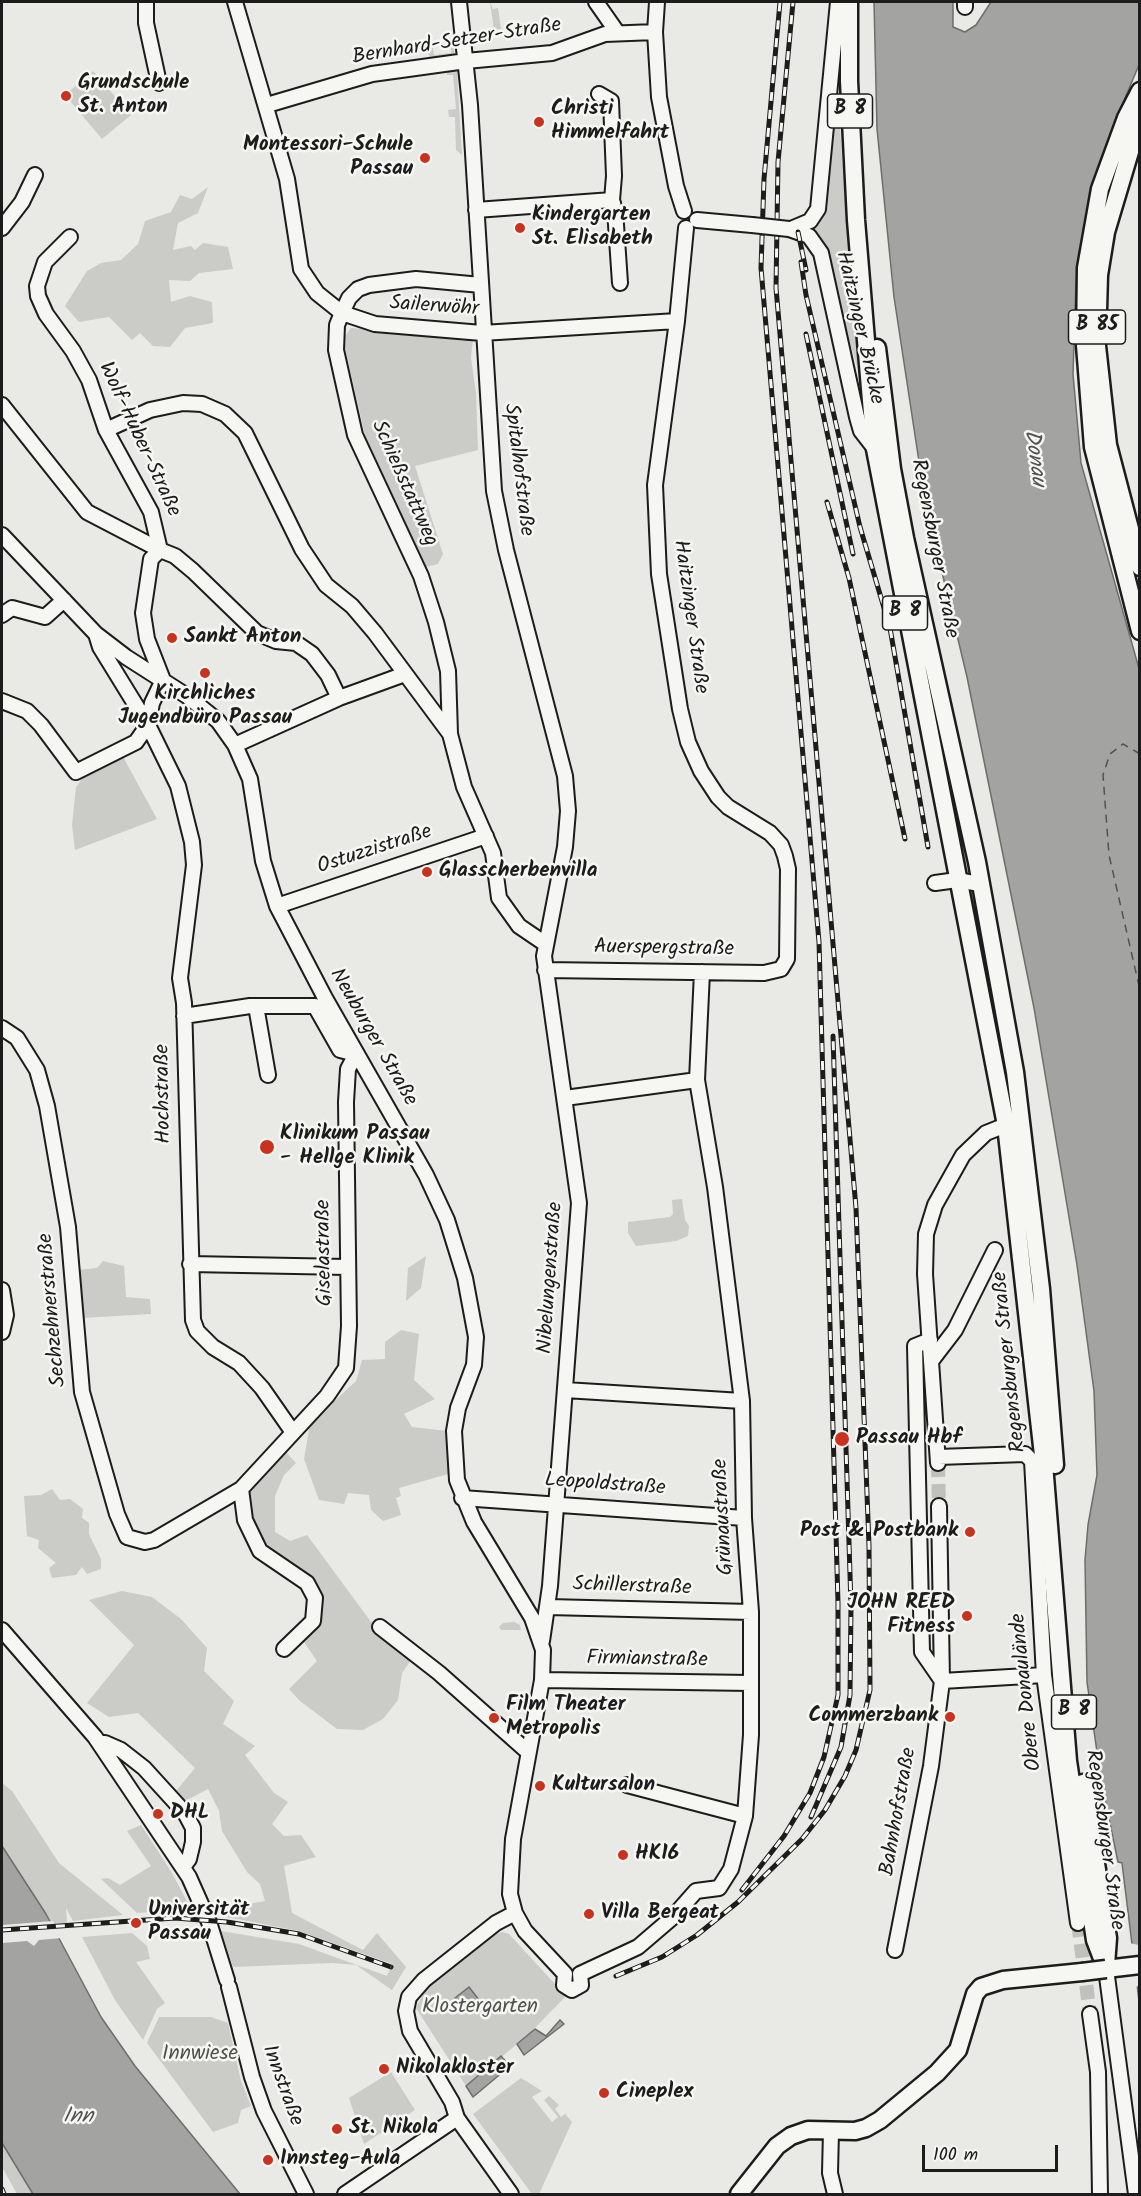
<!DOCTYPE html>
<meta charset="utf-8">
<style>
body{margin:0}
#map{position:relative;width:1141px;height:2196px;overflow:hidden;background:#e9e9e5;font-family:Kalam,sans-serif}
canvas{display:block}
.frame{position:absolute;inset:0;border:3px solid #1c1c1c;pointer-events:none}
.scale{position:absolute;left:922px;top:2145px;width:136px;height:27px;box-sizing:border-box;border:3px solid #1c1c1c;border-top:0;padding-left:8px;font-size:18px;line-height:21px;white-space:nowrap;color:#1c1c1c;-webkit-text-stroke:4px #f6f6f2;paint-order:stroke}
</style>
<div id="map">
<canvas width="1141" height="2196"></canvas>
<div class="frame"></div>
<div class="scale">100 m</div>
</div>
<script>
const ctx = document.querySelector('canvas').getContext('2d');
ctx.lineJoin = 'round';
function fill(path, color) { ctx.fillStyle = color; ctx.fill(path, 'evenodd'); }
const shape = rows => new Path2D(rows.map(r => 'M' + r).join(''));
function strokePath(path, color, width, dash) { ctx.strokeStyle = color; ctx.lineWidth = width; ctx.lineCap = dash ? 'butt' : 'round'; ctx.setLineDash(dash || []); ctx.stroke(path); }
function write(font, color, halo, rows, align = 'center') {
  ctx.font = font + ' Kalam,sans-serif'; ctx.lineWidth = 5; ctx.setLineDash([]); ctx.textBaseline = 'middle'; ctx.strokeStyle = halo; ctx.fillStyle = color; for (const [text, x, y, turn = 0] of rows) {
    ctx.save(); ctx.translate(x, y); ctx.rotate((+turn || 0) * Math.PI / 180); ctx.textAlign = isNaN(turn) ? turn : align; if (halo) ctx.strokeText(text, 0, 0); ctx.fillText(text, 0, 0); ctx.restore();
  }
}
const green = shape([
 [490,2,493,9,498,8,501,29,494,30],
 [450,41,453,41,455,57,430,61,427,43,432,42,434,55,451,53],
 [453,69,457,72,462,155,456,150,455,117,449,117,448,110,456,109,453,75,447,75,447,70],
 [93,71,131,115,102,139,65,95],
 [837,88,858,370,823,249,812,231,821,211],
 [208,187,198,213,178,223,173,250,191,246,195,250,203,243,228,247,233,269,199,273,190,281,169,280,171,302,190,296,212,302,213,323,185,328,170,347,153,346,140,333,132,340,109,317,79,322,65,306,87,271,101,263,121,260,138,244,145,221,171,212,180,195,192,199],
 [351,328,473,338,471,358,476,393,478,450,415,466,443,554,438,564,426,567,366,440,343,339],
 [122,755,157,819,75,850,72,825,76,787,85,775],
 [682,1199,685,1220,689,1226,688,1236,676,1241,636,1246,628,1233,628,1222,670,1217,673,1214,672,1200],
 [426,1256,421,1288,406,1301,408,1268],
 [103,1261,124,1266,126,1297,150,1299,151,1314,83,1318,78,1270,97,1268],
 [401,1330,419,1334,414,1380,435,1399,404,1414,412,1427,448,1431,448,1474,399,1488,401,1496,396,1498,401,1515,383,1521,371,1510,369,1495,348,1493,344,1504,319,1500,304,1459,310,1424,356,1381,362,1360,385,1359,385,1342],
 [283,1449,296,1463,284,1475,275,1496,275,1532,290,1541,307,1535,377,1630,411,1660,402,1673,398,1700,383,1719,363,1730,337,1729,300,1701,289,1689,317,1661,302,1639,320,1621,323,1593,311,1578,266,1550,251,1519,248,1492],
 [52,1489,60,1500,70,1499,83,1509,82,1518,89,1523,89,1534,101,1559,101,1569,87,1574,82,1567,76,1575,52,1578,49,1568,56,1563,38,1548,39,1540,27,1536,24,1496,41,1495],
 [122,1591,152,1597,181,1619,207,1648,204,1671,234,1701,223,1724,255,1746,245,1755,274,1793,288,1802,272,1824,284,1836,301,1835,316,1857,284,1866,292,1913,363,1950,377,1933,406,1967,392,1990,356,1965,332,1963,233,1967,221,1931,299,1944,387,1976,392,1964,299,1931,227,1917,233,1907,265,1901,260,1884,247,1872,222,1831,219,1811,208,1789,183,1802,176,1791,195,1768,138,1713,109,1717,87,1703,134,1645,89,1600],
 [514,1622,520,1625,521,1630,501,1630,499,1627,503,1623],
 [2,1783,12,1791,59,1863,123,1915,73,1921,66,1908,67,1923,52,1924,2,1846],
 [141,1825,172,1873,191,1909,137,1913,101,1879,108,1878,120,1885,151,1866,127,1831],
 [502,1932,509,1934,566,1996,527,2036,466,2086,416,2008,428,1984,487,1938],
 [132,1933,147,1946,150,1959,136,1962,165,2003,157,2009,143,2040,115,2000,82,1937],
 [159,2017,211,2017,228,2023,241,2081,251,2106,241,2110,238,2123,213,2132,147,2043],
 [391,2072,415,2110,364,2144,349,2098],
 [521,2078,542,2091,532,2097,552,2122,558,2117,544,2100,549,2096,559,2105,555,2109,561,2117,565,2114,572,2122,539,2194,532,2194,473,2114],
 [2,2143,33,2194,17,2194,2,2167]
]);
const water = shape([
 [874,2,953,2,953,27,965,32,976,25,991,2,1139,2,1139,65,1116,119,1091,192,1076,282,1073,374,1081,463,1140,672,1139,2001,1122,1863,1118,1862,1101,1780,1087,1682,1085,1560,1088,1525,1097,1475,1094,1391,1077,1265,1034,1008,967,677,925,501,894,297,877,129,874,2],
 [2,1846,46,1914,101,2017,135,2066,240,2194,33,2194,2,2143,2,1846],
 [469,1987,479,2000,466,2011,455,1998,469,1987],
 [560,2020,564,2024,524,2055,517,2044,535,2029,546,2036,560,2020],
 [501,2056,510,2066,473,2097,466,2086,501,2056]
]);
const pier = shape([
 [53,1921,62,1938,39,1940,34,1946,27,1941,2,1943,2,1925],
 [1129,1943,1139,1945,1139,1985,1135,1988]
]);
const ferry = shape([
 [1140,754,1123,744,1110,754,1103,775,1109,855,1140,990]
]);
const minorTunnel = shape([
 [938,1463,939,1506],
 [1078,1923,1090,2014]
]);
const minor = shape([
 [146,2,146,23,159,83],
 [235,2,287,179,301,269,317,293,342,313,337,325,336,350,355,435,421,576,436,622,448,671,450,734,464,787,493,853,499,898,519,926,544,943],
 [459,2,470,105,494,491,506,550,565,776,568,811,565,847,544,956,579,1203,550,1586,542,1641],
 [596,2,617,32],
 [657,2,655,32,659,97,676,186,684,211],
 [965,2,965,7],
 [267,105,372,74,466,61,552,53,605,34,655,32],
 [612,200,615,210,620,283],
 [476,210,612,200,614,176,611,101,599,94],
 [697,220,752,225],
 [2,228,22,202,35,175],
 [789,229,809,236,821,253,857,417,861,431,875,449],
 [791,229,810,221,818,209,838,2],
 [70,237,45,262,37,286,38,296,46,314,73,351,89,380,106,430,151,512,160,550,175,556,193,571,257,633,276,641,296,643,312,654,328,675,339,698],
 [481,285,416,279,369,285,358,289,349,298,342,313,375,324,482,333,677,321],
 [2,405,87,512,160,550,151,559,143,613,147,639,163,680],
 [106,430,150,410,183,403,202,404,225,414,245,433,302,549,326,585,352,606,375,633,450,734],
 [2,535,96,634,126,657,187,696,218,721,235,745,250,779,263,861,277,906,325,998,426,1175,447,1220,465,1278,476,1337,474,1365,458,1408,454,1431,457,1480,474,1522,532,1618,543,1650,542,1680,513,1839,510,1894,515,1913,525,1931,565,1974],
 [2,615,12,608,45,617,64,600],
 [96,634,100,647,148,725,178,786,192,842,194,865,180,978,184,1003,193,1320,197,1331,213,1347,239,1363,262,1388,292,1431],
 [2,701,27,711,41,725,76,772,136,742,148,725,152,703,163,680],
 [235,745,339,698,405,674],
 [935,883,957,880,980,884],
 [277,906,486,836],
 [545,970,764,973,781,969,787,959,788,869,785,856,781,845,770,833,728,807,718,797,701,771,688,742,680,709,659,574,655,485,677,321,686,228],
 [256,1006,268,1075],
 [2,1028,17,1038,37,1070,47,1106,68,1227,82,1392,117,1514,127,1537,145,1542,154,1540,241,1489,327,1396,346,1368,349,1326,346,1102,348,1069,356,1054,340,1050,315,1006,250,1006,184,1016],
 [565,1098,697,1080],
 [190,1264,347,1267],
 [2,1290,6,1315,2,1332],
 [930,1340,915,1346,922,1652,942,1681],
 [932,1360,955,1330,995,1250],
 [565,1390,742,1401],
 [938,1457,1025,1454,1032,1461,1044,1675,1078,1923],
 [938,1463,925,1274,926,1234,935,1205,963,1155,986,1133,1006,1125],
 [241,1489,245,1520,260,1551,307,1583,315,1598,313,1621,284,1649],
 [462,1498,744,1518],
 [548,1607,751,1612],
 [380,1627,439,1673,528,1752],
 [2,1630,95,1737,189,1877,209,1922,227,1980],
 [542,1680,751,1683],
 [942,1681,1044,1675],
 [99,1743,105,1743,121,1750,144,1768,185,1813,193,1828,193,1842,189,1859,183,1867],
 [627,1785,745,1816],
 [895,1950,931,1766,942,1681,939,1506],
 [1106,1969,1136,2194],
 [565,1974,564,1985,572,1990,581,1985,580,1974],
 [580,1974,638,1947,673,1917,696,1891,719,1888,731,1869,745,1816,751,1735,751,1612,744,1518,742,1401,715,1187,697,1080,702,972],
 [229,1987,252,2077,264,2111,306,2194],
 [1090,2014,1098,2072,1100,2194],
 [831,2131,830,2173,835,2194],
 [345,2194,457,2118],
 [511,2194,457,2118,452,2102,410,2031,406,2011,409,1997,424,1980,496,1923,515,1913]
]);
const major = shape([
 [849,2,849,81,856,220,875,449,1006,1125,1044,1464,1068,1761,1095,1940,1106,1969],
 [1140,91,1126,118,1100,189,1086,268,1085,345,1093,447,1140,631],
 [1140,118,1106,232,1099,275,1097,346,1108,445,1140,567],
 [877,348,892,469,905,538,977,862,1015,1072,1041,1289,1055,1465],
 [1083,1783,1108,1938,1106,1965],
 [1106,1969,1140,1965],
 [739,2194,777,2146,791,2136,808,2130,855,2131,866,2128,880,2120,937,2073,958,2050,975,1994,981,1987,1003,1980,1082,1972]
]);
const rail = shape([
 [798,232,806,270],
 [801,262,806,295,860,527,890,628,928,847],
 [806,334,853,554],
 [827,502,849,578,905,839],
 [811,1817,841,1747,850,1695,851,1606,833,1036],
 [742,1890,784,1836,810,1793,824,1757,838,1695,838,1603,819,942,761,268,764,179,780,2],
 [2,1930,175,1918,227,1922,299,1934,391,1967],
 [616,1976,662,1957,697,1935,738,1902,802,1839,825,1810,845,1776,856,1750,870,1690,869,1546,856,1208,776,288,778,162,793,2],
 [2,2189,4,2194]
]);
const minorBridge = shape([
 [752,225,789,229]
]);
const majorBridge = shape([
 [1082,1972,1106,1969]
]);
const markers = [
 [66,96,6,"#c8321e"],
 [539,122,6,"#c8321e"],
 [425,158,6,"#c8321e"],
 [520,228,6,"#c8321e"],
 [172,638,6,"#c8321e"],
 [205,673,6,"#c8321e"],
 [427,872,6,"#c8321e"],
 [267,1147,8,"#c8321e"],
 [842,1439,8,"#c8321e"],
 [970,1532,6,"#c8321e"],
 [967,1616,6,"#c8321e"],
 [950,1717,6,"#c8321e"],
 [494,1718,6,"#c8321e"],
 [540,1786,6,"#c8321e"],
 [158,1814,6,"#c8321e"],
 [623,1855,6,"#c8321e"],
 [589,1914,6,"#c8321e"],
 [136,1923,6,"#c8321e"],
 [384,2069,6,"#c8321e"],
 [604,2093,6,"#c8321e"],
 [337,2129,6,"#c8321e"],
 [268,2160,6,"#c8321e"]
];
const shields = [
 [850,111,45],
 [1097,327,57],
 [905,613,45],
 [1074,1712,45]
];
const shieldNames = [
 ["B 8",850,111],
 ["B 85",1097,327],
 ["B 8",905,613],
 ["B 8",1074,1712]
];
const streetNames = [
 ["Bernhard-Setzer-Straße",457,43,-9],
 ["Sailerwöhr",434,308,4],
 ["Haitzinger Brücke",858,328,77],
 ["Wolf-Huber-Straße",138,440,65],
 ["Spitalhofstraße",517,470,83],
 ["Schießstattweg",403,484,66],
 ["Regensburger Straße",933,549,79],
 ["Haitzinger Straße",689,617,82],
 ["Ostuzzistraße",375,851,-18],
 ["Auerspergstraße",664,950,1],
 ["Neuburger Straße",372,1038,60],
 ["Hochstraße",165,1094,-91],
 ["Giselastraße",326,1253,-91],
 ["Nibelungenstraße",552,1278,-86],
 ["Sechzehnerstraße",54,1310,-95],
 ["Regensburger Straße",1011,1362,-96],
 ["Leopoldstraße",605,1486,4],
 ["Grünaustraße",725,1517,-93],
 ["Schillerstraße",632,1588,2],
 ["Firmianstraße",647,1661,1],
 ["Obere Donaulände",1028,1692,-96],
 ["Bahnhofstraße",900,1812,-80],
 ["Regensburger Straße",1103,1840,82],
 ["Innstraße",281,2086,70]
];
const poiNames = [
 ["Grundschule",78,84],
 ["St. Anton",78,108],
 ["Christi",551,110],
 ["Himmelfahrt",551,134],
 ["Montessori-Schule",413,146,"right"],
 ["Passau",413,170,"right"],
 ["Kindergarten",532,216],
 ["St. Elisabeth",532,240],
 ["Sankt Anton",184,638],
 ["Kirchliches",205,695,"center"],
 ["Jugendbüro Passau",205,719,"center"],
 ["Glasscherbenvilla",439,872],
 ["Klinikum Passau",280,1135],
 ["- Hellge Klinik",280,1159],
 ["Passau Hbf",856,1439],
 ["Post & Postbank",958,1532,"right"],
 ["JOHN REED",955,1604,"right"],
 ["Fitness",955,1628,"right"],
 ["Film Theater",506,1706],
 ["Metropolis",506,1730],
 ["Commerzbank",938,1717,"right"],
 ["Kultursalon",552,1786],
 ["DHL",170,1814],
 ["HK16",635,1855],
 ["Universität",148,1911],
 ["Passau",148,1935],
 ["Villa Bergeat",601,1914],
 ["Nikolakloster",396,2069],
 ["Cineplex",616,2093],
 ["St. Nikola",349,2129],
 ["Innsteg-Aula",280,2160]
];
const parkNames = [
 ["Klostergarten",480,2008],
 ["Innwiese",200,2055]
];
const waterNames = [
 ["Donau",1033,458,82],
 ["Inn",78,2118]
];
fill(green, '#cbcbc7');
fill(water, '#a3a3a1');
strokePath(water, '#6d6d6c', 1.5);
fill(pier, '#e9e9e5');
strokePath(ferry, '#525251', 1.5, [8, 6]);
strokePath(minorTunnel, '#c0c0bd', 14, [14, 7]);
strokePath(minor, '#1c1c1c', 18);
strokePath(major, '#1c1c1c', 21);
strokePath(minor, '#f6f6f2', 14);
strokePath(major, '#f6f6f2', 16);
strokePath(rail, '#1c1c1c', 5);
strokePath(rail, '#f6f6f2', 3, [9]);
strokePath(minorBridge, '#1c1c1c', 18, []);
strokePath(majorBridge, '#1c1c1c', 21, []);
strokePath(minorBridge, '#f6f6f2', 14);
strokePath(majorBridge, '#f6f6f2', 16);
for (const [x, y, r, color] of markers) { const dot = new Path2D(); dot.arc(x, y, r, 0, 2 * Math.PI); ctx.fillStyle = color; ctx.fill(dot); strokePath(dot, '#f6f6f2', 2); }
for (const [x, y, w] of shields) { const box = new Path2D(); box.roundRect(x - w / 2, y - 17, w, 34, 4.5); ctx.fillStyle = '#f6f6f2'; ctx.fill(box); strokePath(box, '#1c1c1c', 1.5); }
write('bold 20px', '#1c1c1c', null, shieldNames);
write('21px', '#1c1c1c', '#f6f6f2', streetNames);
write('bold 21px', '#1c1c1c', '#f6f6f2', poiNames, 'left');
write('21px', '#51514f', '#f6f6f2', parkNames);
write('italic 22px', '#525251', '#f6f6f2', waterNames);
</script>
